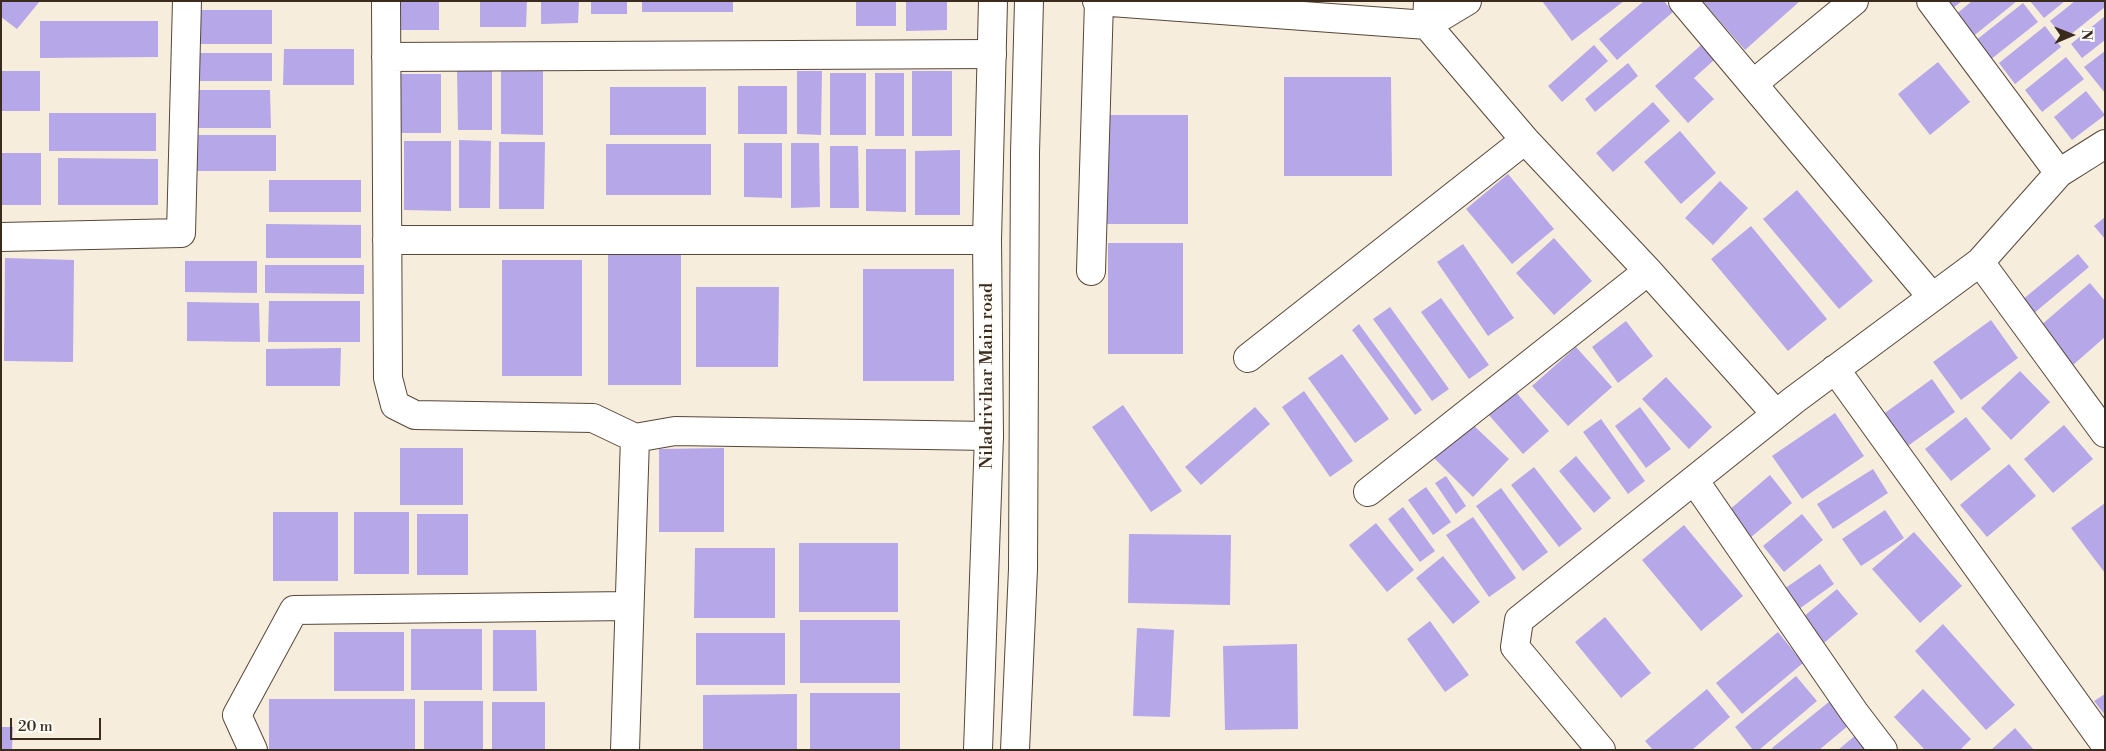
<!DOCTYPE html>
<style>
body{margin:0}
#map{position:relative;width:2106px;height:751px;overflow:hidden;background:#f7eddc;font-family:"Libre Bodoni",serif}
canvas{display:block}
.frame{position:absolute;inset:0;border:2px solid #3b2a1e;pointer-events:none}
.north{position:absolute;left:2046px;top:10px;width:50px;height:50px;-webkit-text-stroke:4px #fdfcf7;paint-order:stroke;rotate:89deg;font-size:14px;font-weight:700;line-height:20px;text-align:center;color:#3b2a1e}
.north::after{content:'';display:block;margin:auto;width:18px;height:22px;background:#3b2a1e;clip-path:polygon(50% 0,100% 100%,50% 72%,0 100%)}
.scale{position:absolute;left:10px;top:718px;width:91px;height:22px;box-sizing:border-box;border:2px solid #3b2a1e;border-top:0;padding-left:6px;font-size:15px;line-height:18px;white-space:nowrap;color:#3b2a1e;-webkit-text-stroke:4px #fdfcf7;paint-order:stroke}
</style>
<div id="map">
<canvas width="2106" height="751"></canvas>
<div class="frame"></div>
<div class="north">N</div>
<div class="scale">20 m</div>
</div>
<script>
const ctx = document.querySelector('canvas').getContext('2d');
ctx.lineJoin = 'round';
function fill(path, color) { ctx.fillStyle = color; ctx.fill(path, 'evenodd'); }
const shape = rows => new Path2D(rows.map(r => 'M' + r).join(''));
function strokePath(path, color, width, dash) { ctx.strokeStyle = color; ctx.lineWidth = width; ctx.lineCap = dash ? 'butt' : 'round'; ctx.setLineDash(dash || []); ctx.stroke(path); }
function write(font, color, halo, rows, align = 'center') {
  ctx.font = font + ' "Libre Bodoni",serif'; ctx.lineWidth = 4; ctx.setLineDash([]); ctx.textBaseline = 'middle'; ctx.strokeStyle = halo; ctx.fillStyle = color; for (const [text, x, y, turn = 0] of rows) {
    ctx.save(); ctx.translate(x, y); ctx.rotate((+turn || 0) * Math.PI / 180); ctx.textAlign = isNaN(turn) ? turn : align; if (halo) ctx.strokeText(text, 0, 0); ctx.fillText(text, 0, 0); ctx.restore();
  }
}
const building = shape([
 [1,1,40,1,17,29,1,17],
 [396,1,439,1,439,30,396,30],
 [480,1,527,1,526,27,480,27],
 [541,1,579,1,578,23,541,24],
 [591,1,627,1,627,14,591,14],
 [642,1,733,1,733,12,642,12],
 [856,1,896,1,896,26,856,26],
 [906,1,947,1,947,30,906,31],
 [1542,1,1624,1,1572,41],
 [1644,1,1664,1,1673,12,1617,60,1599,39],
 [1704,1,1800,1,1745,50,1703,2],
 [1946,1,1962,1,1952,9],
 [1972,1,2017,1,1971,38,1954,16],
 [2030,1,2065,1,2044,18],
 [2075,1,2104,1,2105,7,2065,39,2050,21],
 [2023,3,2038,22,1990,60,1975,41],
 [192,10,272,10,272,44,192,44],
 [2105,16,2105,40,2082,58,2071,44],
 [40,21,158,21,158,57,40,58],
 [2045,26,2061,47,2015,84,1999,63],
 [1709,38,1722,53,1694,78,1714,99,1688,123,1655,86],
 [1594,45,1608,61,1562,102,1548,86],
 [284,49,354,49,354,85,283,85],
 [2105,51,2105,93,2084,67],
 [194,53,272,53,272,81,194,81],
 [2066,57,2084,79,2042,112,2025,90],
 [1938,62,1970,102,1930,135,1898,94],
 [1628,63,1638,76,1595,112,1585,99],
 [457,68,492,68,492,130,458,130],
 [501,69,543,69,543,135,501,134],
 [1,71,40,71,40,111,1,111],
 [797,71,822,71,821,135,797,134],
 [912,71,952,71,952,136,912,136],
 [830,73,866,73,866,135,830,135],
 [875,73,904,73,904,136,875,136],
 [397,74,441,74,441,133,397,133],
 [1284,77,1391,77,1392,176,1284,176],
 [738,86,787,86,787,134,738,134],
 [610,87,706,87,706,135,610,135],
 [197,90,270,90,271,128,197,128],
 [2086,91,2105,115,2072,140,2054,117],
 [1653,102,1670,121,1613,172,1596,153],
 [49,113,156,113,156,151,49,151],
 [1108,115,1188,115,1188,224,1107,224],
 [1680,131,1716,173,1681,204,1644,162],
 [194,135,276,135,276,171,193,171],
 [459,140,491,141,490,208,459,208],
 [404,141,451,141,451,211,404,210],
 [499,142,545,142,544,209,499,209],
 [744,143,782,143,782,198,744,197],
 [791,143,819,143,820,207,791,208],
 [606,144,711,144,711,195,606,195],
 [830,146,858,146,859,208,830,208],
 [866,149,906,149,906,212,866,211],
 [960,150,960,215,915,215,915,151],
 [1,153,41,153,41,205,1,205],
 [58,158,158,159,158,205,58,205],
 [1508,174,1554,229,1512,264,1466,209],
 [269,180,361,180,361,212,269,212],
 [1720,181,1748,208,1713,245,1685,218],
 [1797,190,1873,281,1839,309,1763,219],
 [2105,217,2105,239,2094,226],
 [266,224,361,225,361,258,266,258],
 [1751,226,1827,319,1788,351,1711,259],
 [1554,238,1592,281,1554,315,1516,273],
 [1108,243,1183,243,1183,354,1108,354],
 [1463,244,1514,318,1488,336,1437,262],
 [608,252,681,252,681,385,608,385],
 [2078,254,2089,267,2033,314,2022,300],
 [5,258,74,260,73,362,4,361],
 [502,260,582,260,582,376,502,376],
 [185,261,257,261,257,293,185,292],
 [265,265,364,265,364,294,265,293],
 [863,269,954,269,954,381,863,381],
 [2090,283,2105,301,2105,337,2073,365,2040,326],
 [696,287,779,287,778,367,696,367],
 [1441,298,1489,365,1469,379,1421,312],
 [269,301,360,301,360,342,268,342],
 [187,302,259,303,260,342,187,341],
 [1390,307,1449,389,1432,401,1373,319],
 [1991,320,2018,358,1961,400,1933,362],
 [1626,321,1653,356,1618,383,1592,347],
 [1359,324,1422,410,1415,415,1352,330],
 [1576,347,1612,387,1568,426,1532,386],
 [341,348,340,386,266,386,266,349],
 [1342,354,1389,419,1355,443,1308,378],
 [2020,371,2050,402,2011,440,1981,408],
 [1666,377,1712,427,1689,449,1642,399],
 [1932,379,1955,412,1905,448,1882,415],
 [1514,390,1549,431,1523,454,1488,414],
 [1304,391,1353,461,1330,477,1282,407],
 [1123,405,1182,491,1151,512,1092,427],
 [1255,407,1270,424,1201,485,1185,467],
 [1640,407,1671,449,1646,468,1615,426],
 [1835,413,1864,456,1802,499,1772,456],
 [1966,417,1991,449,1951,481,1925,449],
 [1601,419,1645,481,1628,494,1583,432],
 [1470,422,1509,459,1473,497,1434,458],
 [2064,425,2093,459,2053,493,2024,459],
 [400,448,463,448,463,505,400,505],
 [724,448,724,532,659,532,659,449],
 [1576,456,1611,498,1594,513,1559,471],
 [2009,464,2036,496,1987,537,1960,505],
 [1534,467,1582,529,1559,547,1511,485],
 [1873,469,1888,493,1833,529,1817,504],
 [1770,475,1792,503,1750,538,1728,511],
 [1446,476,1466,506,1456,514,1435,483],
 [1426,487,1451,522,1433,535,1408,500],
 [1501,488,1548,552,1523,571,1476,506],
 [2105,503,2105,573,2071,528],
 [1403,507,1435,551,1420,562,1388,519],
 [1885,510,1904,538,1861,566,1842,539],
 [273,512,338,512,338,581,273,581],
 [354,512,409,512,409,574,354,574],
 [417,514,468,514,468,575,417,575],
 [1802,514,1823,540,1784,572,1763,546],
 [1473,517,1516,578,1489,597,1446,535],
 [1376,523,1414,570,1387,592,1349,545],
 [1684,525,1743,596,1701,631,1642,560],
 [1914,532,1962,586,1920,623,1872,569],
 [1129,534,1231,535,1230,605,1128,603],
 [799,543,898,543,898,612,799,612],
 [695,548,775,548,775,618,694,618],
 [1443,556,1480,602,1453,624,1416,578],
 [1820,564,1834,584,1799,609,1784,589],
 [1837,589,1858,614,1818,648,1797,622],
 [1605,617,1651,673,1621,698,1575,642],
 [800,620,900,620,900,683,800,683],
 [1430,621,1469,675,1445,692,1407,639],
 [1943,624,2015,705,1986,730,1915,651],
 [1137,628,1174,630,1170,717,1133,716],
 [411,629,482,629,482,690,411,690],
 [493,630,536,630,537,691,493,691],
 [334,632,404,632,404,691,334,691],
 [1778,632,1803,663,1742,714,1716,683],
 [696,633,785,633,785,685,696,685],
 [1297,644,1298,729,1225,730,1223,646],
 [1796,676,1817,701,1759,750,1753,750,1735,727],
 [1707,689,1730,717,1692,750,1653,750,1645,741],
 [1923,689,1971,739,1960,750,1925,750,1894,717],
 [810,693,900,693,900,750,810,750],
 [797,694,797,750,703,750,703,695],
 [2105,694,2105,715,2094,701],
 [269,699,415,699,415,750,269,750],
 [424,701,483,701,483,750,424,750],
 [1830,701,1849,725,1819,750,1773,750,1772,748],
 [492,702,545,702,545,750,492,750],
 [1,727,13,727,12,750,1,750],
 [2015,728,2034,750,1991,750],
 [1857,734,1870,750,1838,750]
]);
const street = shape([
 [386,1,388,378,395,405,415,415,593,418,635,438],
 [1097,1,1427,25,1525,140,1648,271,1776,414],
 [1428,1,1427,25,1467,1],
 [1683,1,1932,297],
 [1931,1,2059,173],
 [386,57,992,54],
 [1753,84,1854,1],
 [1,237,181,233,187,1],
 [387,240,987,240],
 [1980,262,2105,433],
 [1091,271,1099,1],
 [1248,358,1525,140],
 [1835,369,2105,744],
 [1694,480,1854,712,1883,750],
 [1368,492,1648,271],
 [253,750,237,715,294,610,629,606],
 [625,750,635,438,675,431,989,436],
 [1601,750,1515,647,1519,620,1794,400,1980,262,2059,173,2105,144]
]);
const secondary = shape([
 [978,750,989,436,987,240,993,1],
 [1015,750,1023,569,1025,153,1029,1]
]);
const streetNames = [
 ["Niladrivihar Main road",988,376,-90]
];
fill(building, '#b6a7e9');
strokePath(street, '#57473a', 30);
strokePath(secondary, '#57473a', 30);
strokePath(street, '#fff', 28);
strokePath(secondary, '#fff', 28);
write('18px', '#3b2a1e', '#fdfcf7', streetNames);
</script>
